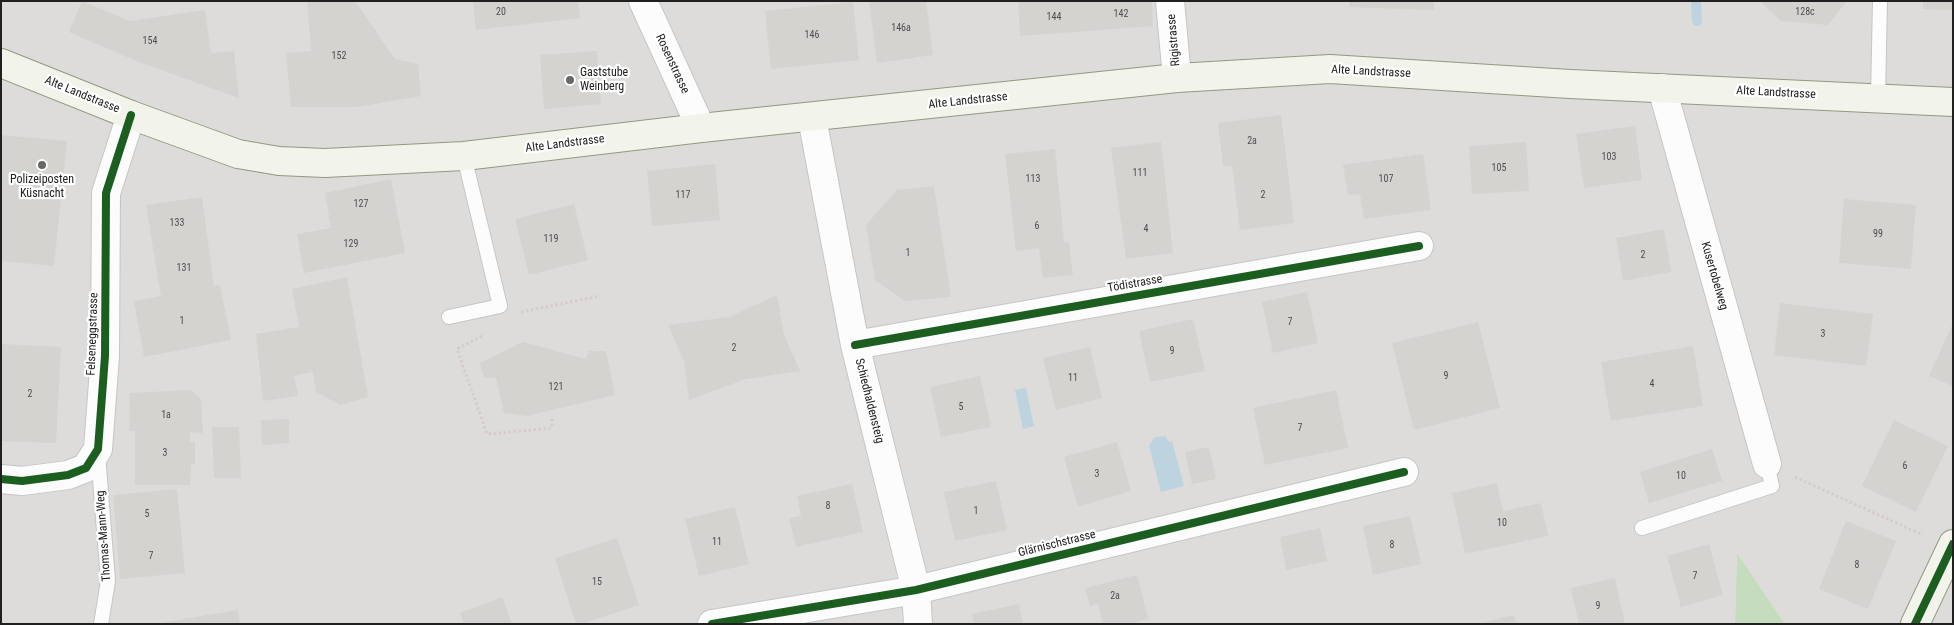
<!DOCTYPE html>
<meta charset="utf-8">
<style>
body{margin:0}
#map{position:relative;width:1954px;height:625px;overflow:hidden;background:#eeede9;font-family:"Roboto Condensed",sans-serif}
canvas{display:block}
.frame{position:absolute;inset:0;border:2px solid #202020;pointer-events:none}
</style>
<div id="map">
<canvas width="1954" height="625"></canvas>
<div class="frame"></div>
</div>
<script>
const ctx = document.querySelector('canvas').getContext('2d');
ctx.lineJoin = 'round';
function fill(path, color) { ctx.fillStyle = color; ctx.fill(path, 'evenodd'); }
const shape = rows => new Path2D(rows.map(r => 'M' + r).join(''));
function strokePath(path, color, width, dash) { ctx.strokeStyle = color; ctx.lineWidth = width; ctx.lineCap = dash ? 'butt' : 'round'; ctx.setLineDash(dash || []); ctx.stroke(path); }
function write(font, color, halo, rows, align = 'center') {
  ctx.font = font + ' "Roboto Condensed",sans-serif'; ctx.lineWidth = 4.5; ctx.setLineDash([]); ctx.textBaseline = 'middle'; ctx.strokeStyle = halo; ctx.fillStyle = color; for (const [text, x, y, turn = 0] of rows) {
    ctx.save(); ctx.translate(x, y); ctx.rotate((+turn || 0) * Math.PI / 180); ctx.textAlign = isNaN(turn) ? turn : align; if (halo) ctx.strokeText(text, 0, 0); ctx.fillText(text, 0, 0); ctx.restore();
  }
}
const residential = shape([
 [1,1,1953,1,1953,624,1785,624,1737,554,1735,624,1,624]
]);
const forest = shape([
 [1737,553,1785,624,1735,624]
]);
const water = shape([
 [1026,388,1034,426,1023,429,1015,390],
 [1165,436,1169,442,1172,441,1184,486,1161,492,1149,446,1155,437]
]);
const stream = shape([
 [1696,1,1697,21]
]);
const building = shape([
 [82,1,130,21,205,10,211,53,234,51,239,98,136,61,69,32],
 [307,1,355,1,395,59,418,64,421,96,357,107,291,107,286,53,311,51],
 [473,1,578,1,580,18,476,30],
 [869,1,926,1,933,55,877,63],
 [1018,1,1152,1,1153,26,1020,36],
 [1349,1,1434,1,1434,10,1350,7],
 [1760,1,1847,1,1828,25,1781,21],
 [1923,1,1953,1,1953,10,1923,9],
 [853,2,859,60,771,69,765,11],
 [597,51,601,104,544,109,540,55],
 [1281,115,1294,223,1240,230,1232,166,1223,166,1218,123],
 [1635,126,1642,180,1584,188,1576,134],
 [1,135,67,141,54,266,1,261],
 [1161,142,1173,253,1126,259,1111,148],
 [1526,142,1529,191,1472,194,1469,146],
 [1055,149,1064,243,1069,242,1073,275,1043,278,1039,248,1016,251,1005,154],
 [1423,154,1431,210,1364,219,1360,194,1348,195,1343,165],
 [715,164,720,220,652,226,647,171],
 [391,179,405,253,304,273,297,234,331,228,325,193],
 [934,186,951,297,905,301,875,280,866,225,897,190],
 [202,197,214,286,220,285,231,340,144,357,134,301,161,296,146,205],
 [1844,199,1916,205,1911,269,1839,263],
 [574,204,588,260,529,275,515,219],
 [1664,229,1671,272,1623,281,1616,238],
 [347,277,368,397,340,405,316,392,313,372,294,376,298,396,263,401,256,334,299,327,292,289],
 [1307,292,1318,343,1273,353,1262,302],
 [777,295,784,335,800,371,746,379,689,400,684,361,668,325,729,317],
 [1780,303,1873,314,1866,366,1774,355],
 [1193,319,1205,371,1150,382,1139,331],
 [1478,322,1500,408,1414,430,1392,343],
 [1953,323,1953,386,1929,376],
 [523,342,586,359,589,351,606,351,615,395,527,416,504,413,496,378,484,378,480,363],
 [1,344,61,347,56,443,1,441],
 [1693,346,1703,406,1611,421,1601,362],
 [1090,347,1102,398,1056,410,1043,358],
 [980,376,991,427,941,437,930,387],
 [191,390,201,399,203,433,190,432,190,442,195,442,195,464,191,464,190,485,135,485,135,431,129,431,130,393],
 [1336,390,1348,448,1265,465,1253,408],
 [289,419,289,443,262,445,261,420],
 [1894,420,1948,446,1916,512,1862,486],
 [212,427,239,427,241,478,214,478],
 [1117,442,1131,491,1078,507,1064,457],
 [1209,447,1216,479,1192,484,1185,452],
 [1712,449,1722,481,1649,503,1640,472],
 [996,481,1007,530,955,541,944,492],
 [1497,483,1503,511,1541,503,1548,536,1465,554,1452,493],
 [852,484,863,532,796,547,789,518,801,516,797,496],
 [177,489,185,573,120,579,113,495],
 [735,507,749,564,699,576,685,519],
 [1410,516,1421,564,1373,575,1363,526],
 [1846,521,1896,541,1868,609,1819,589],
 [1320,528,1327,561,1286,570,1280,537],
 [617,538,639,605,582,624,576,624,555,558],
 [1709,544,1723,595,1681,607,1667,556],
 [1137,575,1148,619,1130,624,1103,624,1098,604,1090,606,1085,588],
 [1615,578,1625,624,1579,624,1571,588],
 [502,597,512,624,464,624,460,613],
 [1019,604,1023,624,974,624,972,614],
 [238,610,240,624,160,624,160,623],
 [1514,615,1516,624,1482,624,1482,623]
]);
const path = shape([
 [521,312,600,296],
 [482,336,457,349,487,434,552,428,552,416],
 [1795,477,1923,535]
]);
const lane = shape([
 [1878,98,1880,1],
 [449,317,500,306,464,156],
 [98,454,108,581,101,624],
 [1642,528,1772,486,1767,464]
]);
const street = shape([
 [643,1,701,128],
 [1170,1,1177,78],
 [1662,88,1767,464],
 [812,118,855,345,916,590,918,624],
 [855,345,1419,246],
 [1,479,22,481,68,475,86,468,98,449,105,356,106,193,131,115],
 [712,624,916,590,1404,472]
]);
const secondary = shape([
 [1,63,131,115,238,154,279,161,325,163,464,156,701,128,1177,78,1330,69,1570,84,1953,102],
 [1915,624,1953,544]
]);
const cycleway = shape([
 [855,345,1419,246],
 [1,479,22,481,68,475,86,468,98,449,105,356,106,193,131,115],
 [712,624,916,590,1404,472],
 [1915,624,1953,544]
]);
const markers = [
 [570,80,5,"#686866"],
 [42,165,5,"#686866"]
];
const numberNames = [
 ["20",501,12],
 ["128c",1805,12],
 ["142",1121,14],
 ["144",1054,17],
 ["146a",901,28],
 ["146",812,35],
 ["154",150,41],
 ["152",339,56],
 ["2a",1252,141],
 ["103",1609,157],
 ["105",1499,168],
 ["111",1140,173],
 ["113",1033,179],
 ["107",1386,179],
 ["117",683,195],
 ["2",1263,195],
 ["127",361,204],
 ["133",177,223],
 ["6",1037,226],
 ["4",1146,229],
 ["99",1878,234],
 ["119",551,239],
 ["129",351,244],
 ["1",908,253],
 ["2",1643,255],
 ["131",184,268],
 ["1",182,321],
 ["7",1290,322],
 ["3",1823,334],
 ["2",734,348],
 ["9",1172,351],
 ["9",1446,376],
 ["11",1073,378],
 ["4",1652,384],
 ["121",556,387],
 ["2",30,394],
 ["5",961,407],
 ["1a",166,415],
 ["7",1300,428],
 ["3",165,453],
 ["6",1905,466],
 ["3",1097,474],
 ["10",1681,476],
 ["8",828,506],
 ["1",976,511],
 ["5",147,514],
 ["10",1502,523],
 ["11",717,542],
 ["8",1392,545],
 ["7",151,556],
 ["8",1857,565],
 ["7",1695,576],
 ["15",597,582],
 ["2a",1115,596],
 ["9",1598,606]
];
const streetNames = [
 ["Rigistrasse",1174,40,-95],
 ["Rosenstrasse",672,64,65],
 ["Alte Landstrasse",1371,72,3],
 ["Alte Landstrasse",1776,93,3],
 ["Alte Landstrasse",82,95,22],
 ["Alte Landstrasse",968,101,-6],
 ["Alte Landstrasse",565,144,-7],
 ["Kusertobelweg",1714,276,74],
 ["Tödistrasse",1135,284,-10],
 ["Felseneggstrasse",93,334,-88],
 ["Schiedhaldensteig",869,401,76],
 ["Thomas-Mann-Weg",104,536,-94],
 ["Glärnischstrasse",1057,544,-14]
];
const poiNames = [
 ["Gaststube",580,73],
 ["Weinberg",580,87],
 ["Polizeiposten",42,180,"center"],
 ["Küsnacht",42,194,"center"]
];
fill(residential, '#dddcda');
fill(forest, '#c5dcbf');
fill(water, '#bdd3e0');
strokePath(stream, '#bdd3e0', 10);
fill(building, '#d5d3d0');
strokePath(lane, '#c7c6c5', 16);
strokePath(street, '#c7c6c5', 30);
strokePath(secondary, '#939881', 30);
strokePath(path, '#d7ccc8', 3, [2.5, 2.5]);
strokePath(lane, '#fcfcfc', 14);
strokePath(street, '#fcfcfc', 28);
strokePath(secondary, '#f2f4ec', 28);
strokePath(cycleway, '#1b5e20', 8);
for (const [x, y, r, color] of markers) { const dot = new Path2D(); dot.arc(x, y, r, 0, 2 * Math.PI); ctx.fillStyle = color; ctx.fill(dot); strokePath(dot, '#fff', 2); }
write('10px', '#4d4d4c', null, numberNames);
write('12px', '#202020', '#fff', streetNames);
write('12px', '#202020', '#fff', poiNames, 'left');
</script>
